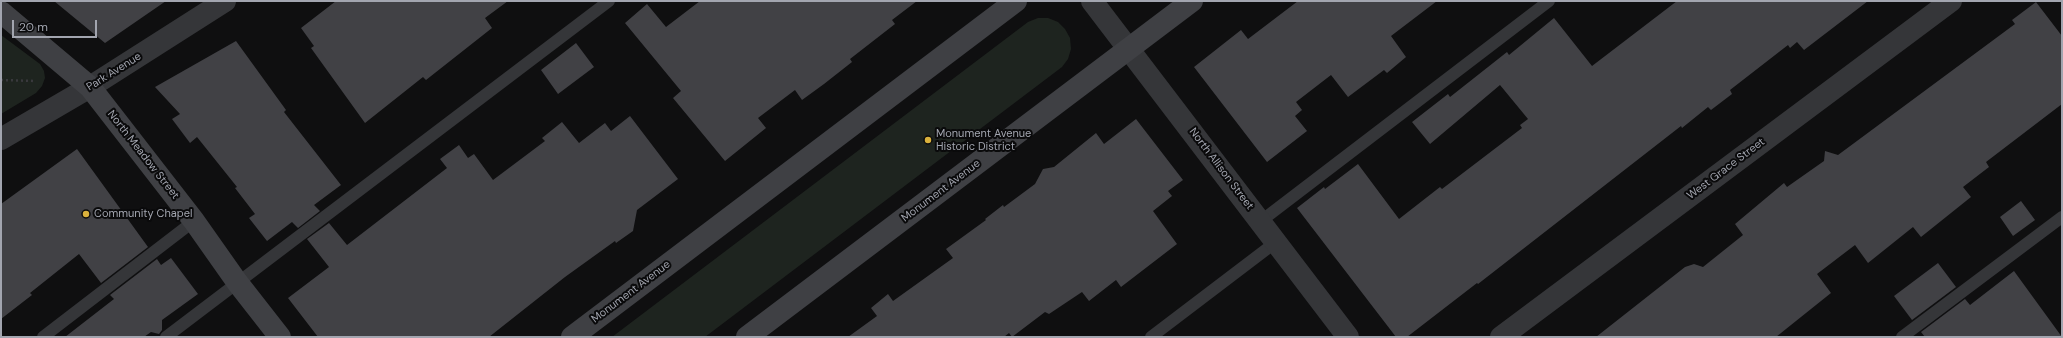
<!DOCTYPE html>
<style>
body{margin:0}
#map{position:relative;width:2063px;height:338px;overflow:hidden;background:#0f0f10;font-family:"DM Sans",sans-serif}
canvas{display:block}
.frame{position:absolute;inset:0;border:2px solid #a2a5af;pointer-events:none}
.scale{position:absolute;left:12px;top:20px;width:85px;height:18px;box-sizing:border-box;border:2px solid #a2a5af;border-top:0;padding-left:5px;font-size:12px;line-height:14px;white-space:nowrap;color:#a2a5af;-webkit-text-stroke:3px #0a0a0b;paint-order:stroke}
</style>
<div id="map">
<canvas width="2063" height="338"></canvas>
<div class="frame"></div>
<div class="scale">20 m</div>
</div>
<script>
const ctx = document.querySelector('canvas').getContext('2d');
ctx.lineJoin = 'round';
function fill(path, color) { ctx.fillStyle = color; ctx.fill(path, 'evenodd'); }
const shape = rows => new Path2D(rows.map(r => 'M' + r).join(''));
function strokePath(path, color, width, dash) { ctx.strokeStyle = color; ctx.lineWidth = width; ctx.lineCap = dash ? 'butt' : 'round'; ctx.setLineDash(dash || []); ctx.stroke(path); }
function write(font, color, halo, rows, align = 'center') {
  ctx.font = font + ' "DM Sans",sans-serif'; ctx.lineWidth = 4; ctx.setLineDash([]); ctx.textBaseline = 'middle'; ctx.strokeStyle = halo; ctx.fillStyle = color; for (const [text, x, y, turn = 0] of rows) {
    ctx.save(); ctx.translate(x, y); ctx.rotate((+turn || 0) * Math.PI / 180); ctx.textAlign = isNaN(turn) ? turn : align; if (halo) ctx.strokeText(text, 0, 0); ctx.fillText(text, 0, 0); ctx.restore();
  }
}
const green = shape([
 [1038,18,1048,18,1058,22,1065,29,1070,38,1071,49,1068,59,1062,67,705,337,612,337,1028,22],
 [1,35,40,64,44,71,45,78,42,86,36,93,1,114]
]);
const building = shape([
 [54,1,166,1,105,43],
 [336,1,508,1,485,18,492,28,426,80,423,77,365,123,311,48,314,46,301,28],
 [700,1,917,1,892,20,895,24,850,59,852,62,824,84,802,100,795,90,758,118,766,128,725,161,673,98,681,91,625,23,647,4,666,27],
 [1298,1,1437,1,1391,36,1406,57,1387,73,1384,70,1348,97,1331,75,1296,102,1302,110,1295,116,1307,131,1267,162,1194,67,1241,30,1248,39],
 [1677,1,1868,1,1804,50,1797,42,1790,48,1788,45,1730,90,1732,94,1711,110,1708,107,1682,128,1681,126,1478,284,1477,283,1407,337,1396,337,1297,208,1324,187,1325,189,1358,164,1399,219,1440,187,1442,189,1522,128,1520,125,1528,119,1500,85,1430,144,1412,122,1448,94,1450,97,1507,52,1509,55,1554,18,1592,66],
 [2036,2,2062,36,2062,104,1986,162,1989,167,1963,187,1971,197,1921,237,1913,227,1868,263,1855,245,1817,274,1831,293,1776,337,1596,337,1685,267,1694,264,1703,267,1743,235,1735,224,1784,183,1787,187,1824,161,1825,151,1838,155,2015,24,2012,20],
 [236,41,286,110,284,112,341,185,314,205,320,211,298,228,292,222,267,241,249,218,255,214,235,188,237,187,197,137,190,143,172,119,180,114,155,87],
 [576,43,594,67,558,94,541,70],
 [630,116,678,179,637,210,633,231,616,243,615,241,565,277,489,337,318,337,288,298,329,267,307,239,329,223,347,245,447,168,440,159,459,145,468,158,474,154,493,180,545,141,542,138,562,122,579,143,605,123,611,131],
 [1136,119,1183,180,1168,191,1172,196,1153,211,1177,244,1121,287,1116,280,1089,301,1082,292,1049,314,1045,312,1012,337,1009,333,1004,337,848,337,877,316,871,308,888,294,893,301,953,258,946,249,986,220,985,219,1003,205,1004,207,1035,184,1043,169,1054,167,1096,133,1104,144],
 [77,149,148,247,101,283,79,254,30,293,32,295,1,319,1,204],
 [2021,201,2035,220,2013,236,2000,217],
 [171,258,198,294,162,320,162,330,159,334,151,332,144,337,65,337,114,299,110,295,157,259,161,265],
 [1938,263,1956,287,1912,320,1894,296],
 [2014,271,2062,337,1925,337,1921,332,1965,299,1970,305]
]);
const path = shape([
 [1,80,36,81]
]);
const lane = shape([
 [1261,221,1549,1],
 [43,337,194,221],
 [166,337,609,1],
 [1151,337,1276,242],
 [1902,337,2062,217]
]);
const street = shape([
 [1092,1,1348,337],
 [1,139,90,87,225,1],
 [1501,337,1951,1]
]);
const secondary = shape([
 [1,12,90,87,194,221,237,282,280,337],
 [572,337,1016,1],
 [747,337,1192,1]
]);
const markers = [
 [928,140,4,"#dab13c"],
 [86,214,4,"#dab13c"]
];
const streetNames = [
 ["Park Avenue",114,72,-32],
 ["North Meadow Street",143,155,52],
 ["North Allison Street",1221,169,53],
 ["West Grace Street",1726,169,-37],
 ["Monument Avenue",941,191,-37],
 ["Monument Avenue",631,292,-37]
];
const poiNames = [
 ["Monument Avenue",936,134],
 ["Historic District",936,147],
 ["Community Chapel",94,214]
];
fill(green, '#1e241f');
fill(building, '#414145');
strokePath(path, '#39393d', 2.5, [2, 3]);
strokePath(lane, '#353639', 12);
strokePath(street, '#353639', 22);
strokePath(secondary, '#3f4044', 22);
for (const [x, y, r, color] of markers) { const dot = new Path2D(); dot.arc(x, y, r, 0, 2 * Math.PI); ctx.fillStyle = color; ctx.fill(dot); strokePath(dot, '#0a0a0b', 1.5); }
write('11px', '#a2a5af', '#0a0a0b', streetNames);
write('11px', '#a2a5af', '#0a0a0b', poiNames, 'left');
</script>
